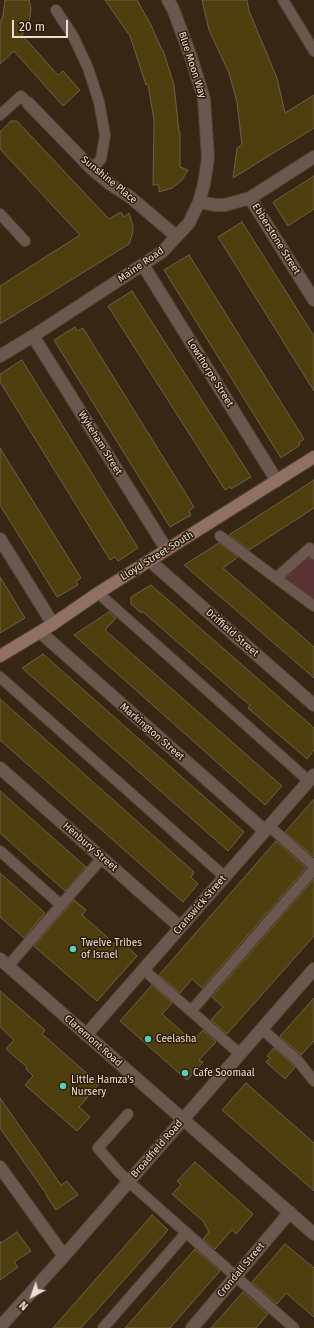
<!DOCTYPE html>
<style>
body{margin:0}
#map{position:relative;width:314px;height:1328px;overflow:hidden;background:#372613;font-family:"Fira Sans",sans-serif}
canvas{display:block}
.north{position:absolute;left:12px;top:1276px;width:40px;height:40px;-webkit-text-stroke:3px #2d1c09;paint-order:stroke;rotate:221deg;font-size:11px;font-weight:700;line-height:16px;text-align:center;color:#eaded3}
.north::after{content:'';display:block;margin:auto;width:14px;height:18px;background:#eaded3;clip-path:polygon(50% 0,100% 100%,50% 72%,0 100%)}
.scale{position:absolute;left:12px;top:20px;width:56px;height:18px;box-sizing:border-box;border:2px solid #eaded3;border-top:0;padding-left:5px;font-size:12px;line-height:14px;white-space:nowrap;color:#eaded3;-webkit-text-stroke:3px #2d1c09;paint-order:stroke}
</style>
<div id="map">
<canvas width="314" height="1328"></canvas>
<div class="north">N</div>
<div class="scale">20 m</div>
</div>
<script>
const ctx = document.querySelector('canvas').getContext('2d');
ctx.lineJoin = 'round';
function fill(path, color) { ctx.fillStyle = color; ctx.fill(path, 'evenodd'); }
const shape = rows => new Path2D(rows.map(r => 'M' + r).join(''));
function strokePath(path, color, width, dash) { ctx.strokeStyle = color; ctx.lineWidth = width; ctx.lineCap = dash ? 'butt' : 'round'; ctx.setLineDash(dash || []); ctx.stroke(path); }
function write(font, color, halo, rows, align = 'center') {
  ctx.font = font + ' "Fira Sans",sans-serif'; ctx.lineWidth = 3; ctx.setLineDash([]); ctx.textBaseline = 'middle'; ctx.strokeStyle = halo; ctx.fillStyle = color; for (const [text, x, y, turn = 0] of rows) {
    ctx.save(); ctx.translate(x, y); ctx.rotate((+turn || 0) * Math.PI / 180); ctx.textAlign = isNaN(turn) ? turn : align; if (halo) ctx.strokeText(text, 0, 0); ctx.fillText(text, 0, 0); ctx.restore();
  }
}
const green = shape([
 [309,551,314,560,314,601,297,589,285,577,284,572]
]);
const building = shape([
 [5,0,29,0,31,8,29,24,22,35,58,75,63,71,80,90,63,106,14,51,0,64,0,23,3,16,5,0],
 [105,0,137,0,150,23,162,50,163,50,174,85,179,132,180,132,180,167,188,170,182,180,172,188,159,192,159,185,153,185,154,120,148,84,146,85,130,36,105,0],
 [202,0,247,0,249,11,277,78,285,113,314,95,314,128,233,178,237,148,242,145,237,102,229,73,209,30,202,0],
 [11,121,17,121,109,219,121,212,124,217,129,213,133,226,133,232,129,244,0,324,0,286,80,235,0,149,0,132,11,121],
 [314,176,314,209,288,226,273,202,314,176],
 [242,222,314,336,314,391,218,237,242,222],
 [189,255,304,439,299,443,300,445,281,458,164,270,189,255],
 [132,291,251,477,231,489,230,487,225,490,108,306,132,291],
 [75,327,77,331,83,328,194,507,189,511,191,515,170,527,54,340,75,327],
 [22,360,138,548,118,561,115,557,110,560,0,382,0,374,22,360],
 [0,448,81,578,76,581,78,585,57,597,0,505,0,448],
 [314,480,314,508,249,550,229,535,314,480],
 [219,543,238,557,223,568,314,647,314,678,184,565,219,543],
 [0,577,25,618,0,633,0,577],
 [151,585,314,728,314,750,307,759,248,708,250,705,245,701,142,611,141,613,131,604,131,597,151,585],
 [109,612,116,618,105,630,282,786,265,805,74,635,109,612],
 [43,654,244,832,228,851,22,668,43,654],
 [0,699,194,872,191,877,198,884,183,902,0,740,0,699],
 [0,791,86,867,65,891,0,833,0,791],
 [314,799,314,857,285,832,314,799],
 [276,841,306,868,202,988,192,979,180,993,159,975,276,841],
 [0,873,45,913,24,938,0,917,0,873],
 [314,879,314,936,227,1034,211,1020,223,1007,212,997,314,879],
 [74,900,86,910,82,915,116,945,120,940,137,956,97,1001,34,946,74,900],
 [152,985,172,1003,162,1014,180,1030,192,1041,203,1030,216,1042,199,1060,203,1062,187,1080,120,1021,152,985],
 [0,991,45,1030,42,1034,99,1084,79,1107,90,1117,77,1131,25,1085,33,1076,26,1069,27,1067,6,1049,14,1040,0,1027,0,991],
 [314,998,314,1041,301,1055,280,1036,314,998],
 [274,1048,295,1067,285,1079,266,1062,270,1058,267,1056,274,1048],
 [246,1083,314,1143,314,1191,222,1110,246,1083],
 [0,1098,61,1185,67,1181,78,1195,56,1210,46,1195,47,1195,0,1128,0,1098],
 [195,1162,253,1214,236,1234,232,1230,215,1249,203,1239,209,1232,203,1221,172,1194,181,1185,177,1181,195,1162],
 [152,1215,168,1230,133,1270,81,1328,53,1328,152,1215],
 [17,1232,31,1251,14,1262,18,1267,0,1280,0,1241,1,1243,17,1232],
 [285,1244,314,1268,314,1317,286,1293,277,1304,252,1282,285,1244],
 [195,1249,220,1271,170,1328,125,1328,195,1249],
 [243,1292,268,1314,256,1328,211,1328,243,1292]
]);
const lane = shape([
 [283,0,314,51],
 [56,10,73,36,88,68,99,102,105,135,101,159,92,169],
 [0,115,21,96,28,103],
 [0,214,25,241],
 [220,536,276,578,310,548,314,554],
 [276,578,314,606],
 [98,593,309,781],
 [0,677,225,877],
 [269,826,314,866],
 [0,851,61,905],
 [8,966,102,858],
 [144,970,240,1054],
 [191,1011,314,869],
 [262,1029,298,1061,314,1081],
 [128,1114,98,1148,116,1169,129,1182,294,1328],
 [103,1328,186,1233]
]);
const street = shape([
 [168,0,173,9,191,57,204,99,208,158,204,184,199,202],
 [28,103,92,169,110,184,130,197,176,236],
 [250,198,314,300],
 [143,265,277,481],
 [33,336,167,550],
 [0,356,33,336,162,252,189,223,199,202,216,205,225,205,250,198,314,157],
 [0,539,53,624],
 [150,561,314,705],
 [40,632,265,831],
 [0,768,180,927],
 [0,959,314,1234],
 [86,1035,314,775],
 [0,1167,64,1256],
 [0,1327,64,1256,314,969],
 [192,1328,290,1212]
]);
const secondary = shape([
 [0,656,53,624,98,593,314,457]
]);
const markers = [
 [73,949,4,"#57cec2"],
 [148,1039,4,"#57cec2"],
 [185,1073,4,"#57cec2"],
 [63,1086,4,"#57cec2"]
];
const streetNames = [
 ["Blue Moon Way",192,65,72],
 ["Sunshine Place",109,180,39],
 ["Ebberstone Street",276,239,58],
 ["Maine Road",141,265,-35],
 ["Lowthorpe Street",210,373,58],
 ["Wykeham Street",100,443,58],
 ["Lloyd Street South",157,556,-32],
 ["Driffield Street",232,633,41],
 ["Markington Street",152,732,41],
 ["Henbury Street",90,847,41],
 ["Cranswick Street",200,905,-49],
 ["Claremont Road",93,1041,41],
 ["Broadfield Road",157,1149,-49],
 ["Crondall Street",241,1270,-50]
];
const poiNames = [
 ["Twelve Tribes",81,943],
 ["of Israel",81,955],
 ["Ceelasha",156,1039],
 ["Cafe Soomaal",193,1073],
 ["Little Hamza's",71,1080],
 ["Nursery",71,1092]
];
fill(green, '#5b3233');
fill(building, '#4f3f0e');
strokePath(building, '#6b6147', 1);
strokePath(lane, '#544332', 12);
strokePath(street, '#544332', 14);
strokePath(secondary, '#544332', 14);
strokePath(lane, '#6c574f', 10);
strokePath(street, '#6c574f', 12);
strokePath(secondary, '#907063', 12);
for (const [x, y, r, color] of markers) { const dot = new Path2D(); dot.arc(x, y, r, 0, 2 * Math.PI); ctx.fillStyle = color; ctx.fill(dot); strokePath(dot, '#2d1c09', 1.5); }
write('10px', '#eaded3', '#2d1c09', streetNames);
write('10px', '#eaded3', '#2d1c09', poiNames, 'left');
</script>
